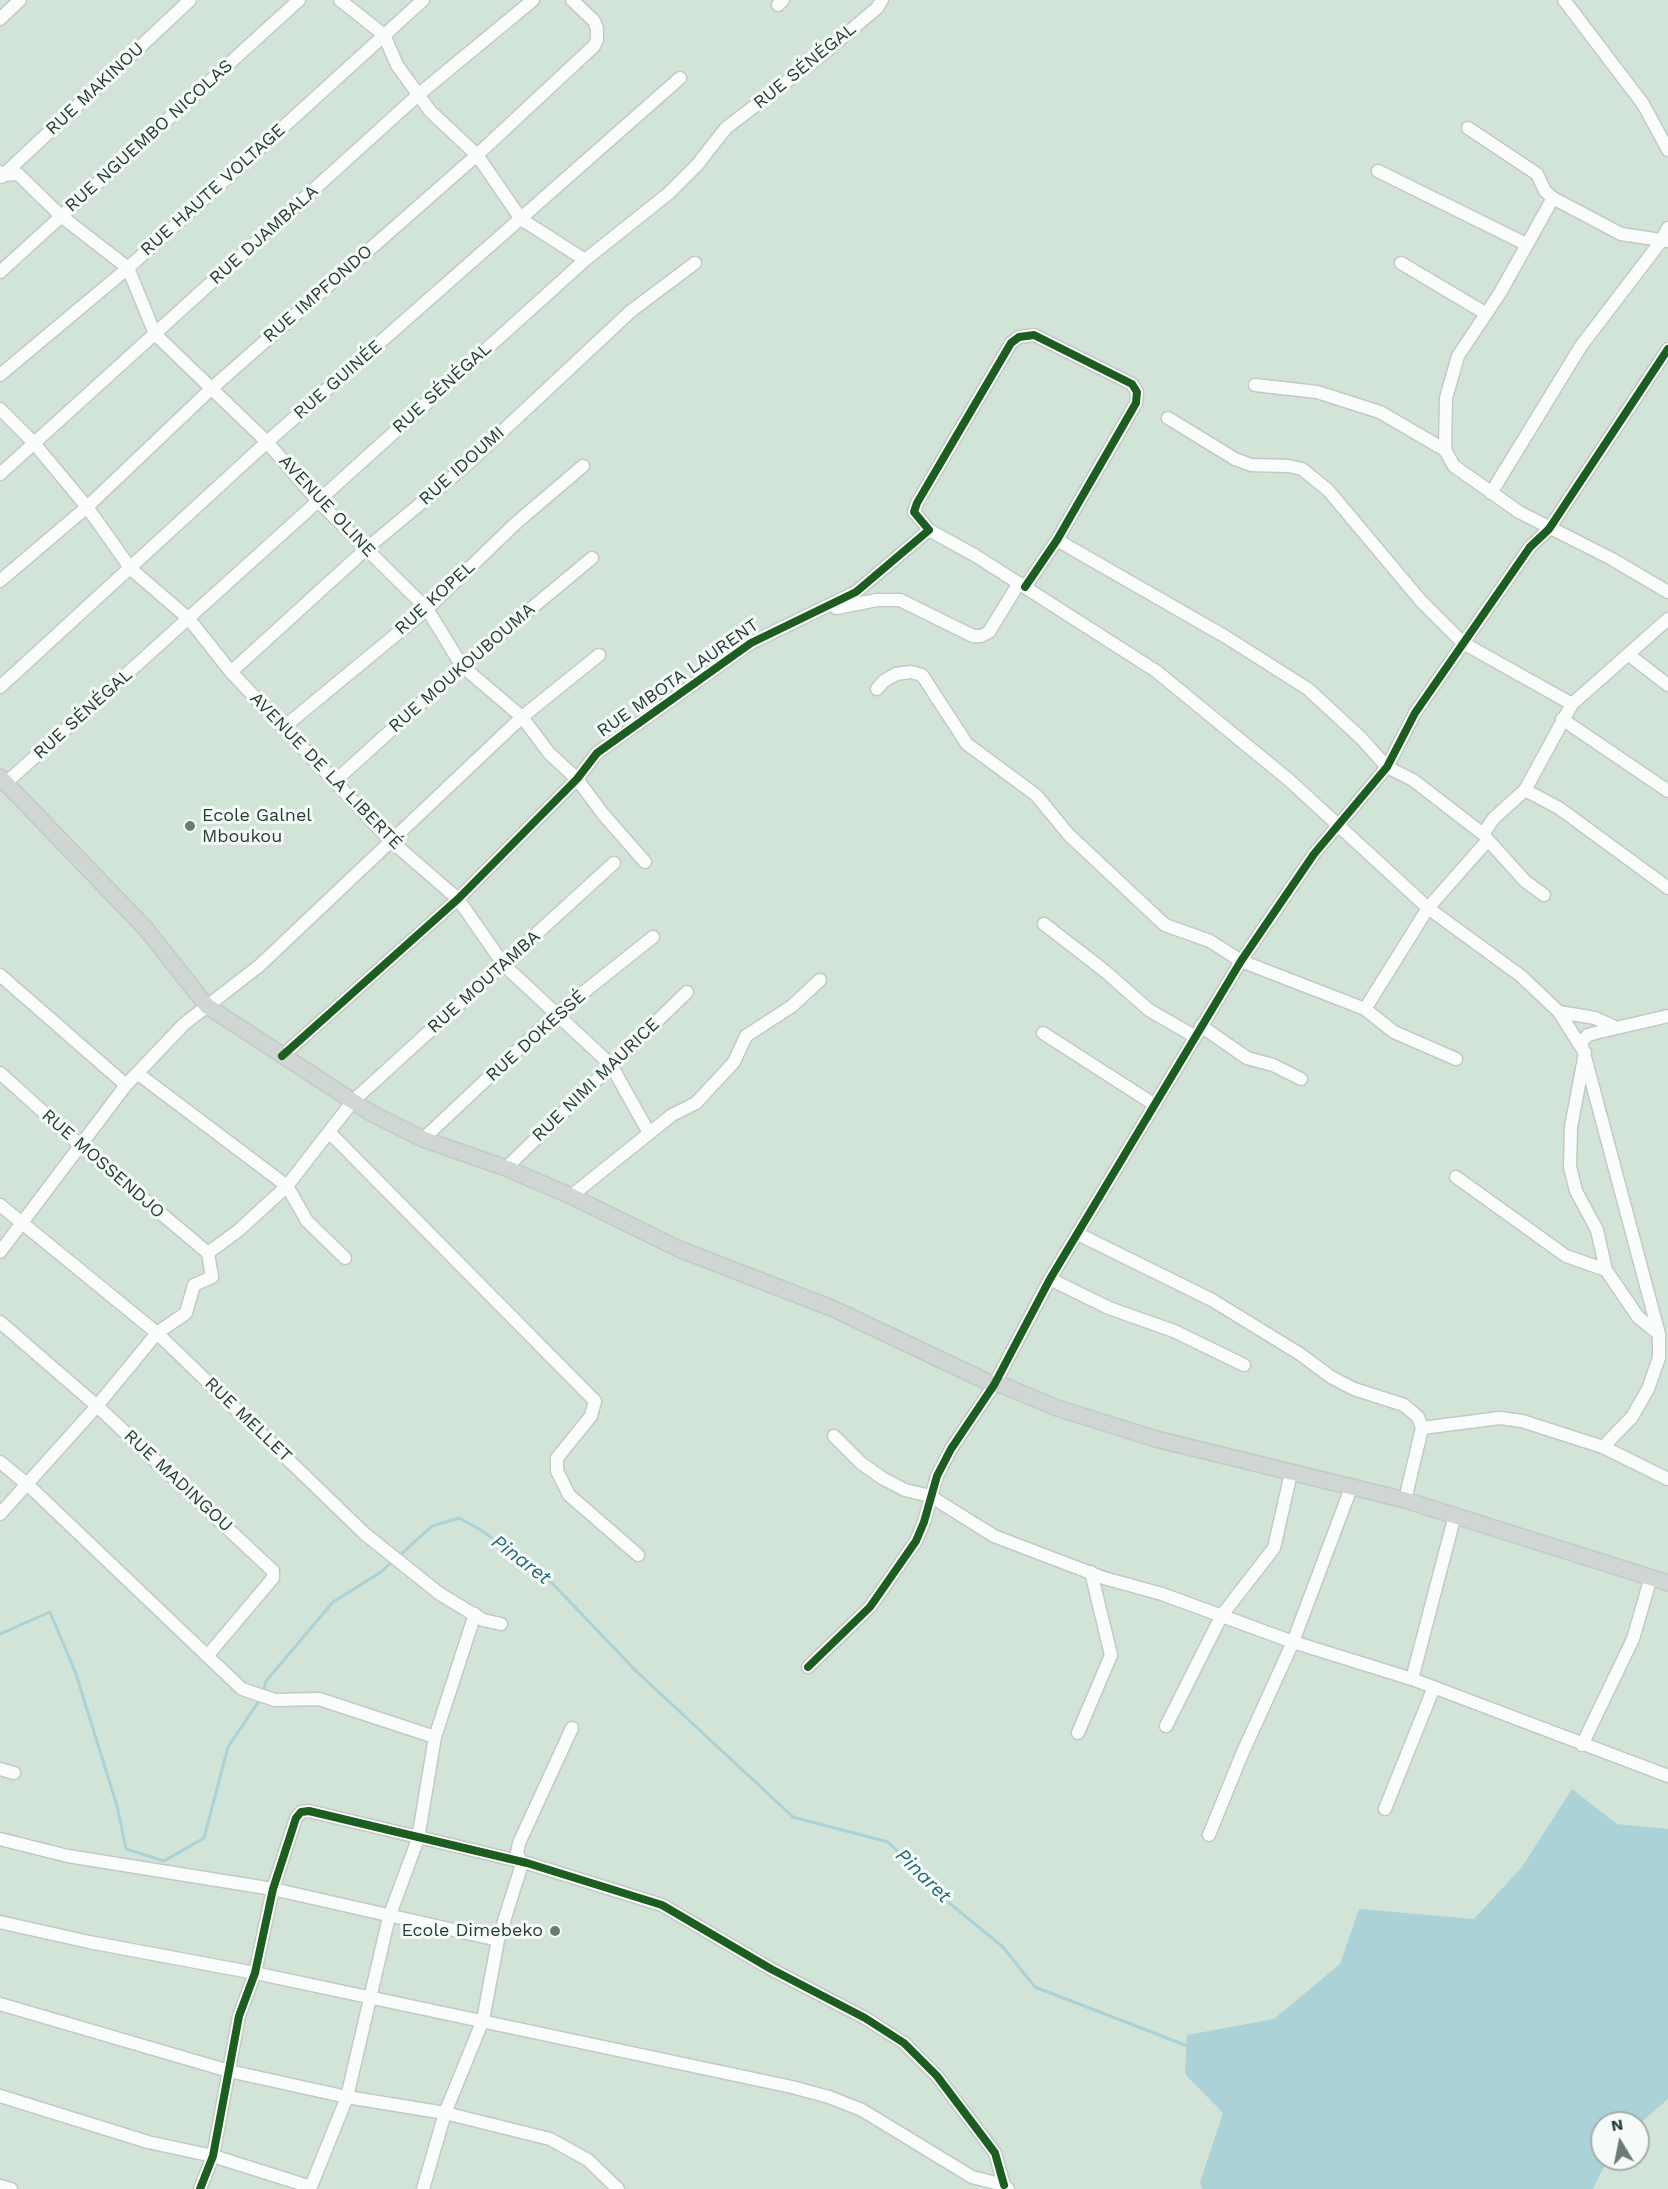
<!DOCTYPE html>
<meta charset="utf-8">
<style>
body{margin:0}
#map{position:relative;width:1668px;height:2189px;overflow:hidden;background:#e7ecea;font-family:"Work Sans",sans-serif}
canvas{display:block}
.north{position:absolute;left:1590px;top:2111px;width:60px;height:60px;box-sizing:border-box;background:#f6faf8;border:2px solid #a2afab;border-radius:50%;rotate:350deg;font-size:16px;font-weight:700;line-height:24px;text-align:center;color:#253f37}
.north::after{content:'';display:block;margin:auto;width:21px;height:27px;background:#697c76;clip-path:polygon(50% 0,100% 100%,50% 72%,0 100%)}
</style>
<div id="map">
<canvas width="1668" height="2189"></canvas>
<div class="north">N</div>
</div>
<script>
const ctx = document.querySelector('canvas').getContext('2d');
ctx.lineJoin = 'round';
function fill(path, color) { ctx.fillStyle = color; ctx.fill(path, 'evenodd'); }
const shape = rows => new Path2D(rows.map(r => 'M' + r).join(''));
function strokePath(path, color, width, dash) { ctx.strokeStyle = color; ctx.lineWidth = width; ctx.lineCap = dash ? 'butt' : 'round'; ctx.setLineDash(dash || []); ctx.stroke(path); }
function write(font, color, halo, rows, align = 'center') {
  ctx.font = font + ' "Work Sans",sans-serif'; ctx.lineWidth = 6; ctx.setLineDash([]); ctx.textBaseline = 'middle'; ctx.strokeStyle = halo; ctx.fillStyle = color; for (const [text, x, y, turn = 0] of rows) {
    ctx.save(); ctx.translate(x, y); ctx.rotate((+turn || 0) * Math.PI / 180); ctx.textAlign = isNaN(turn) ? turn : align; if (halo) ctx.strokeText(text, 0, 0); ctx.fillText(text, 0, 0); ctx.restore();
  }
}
const green = shape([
 [0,0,1668,0,1668,2189,0,2189],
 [1602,2123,1638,2123,1638,2159,1602,2159]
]);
const water = shape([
 [1572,1789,1617,1824,1668,1829,1668,2099,1638,2125,1638,2123,1602,2123,1602,2159,1608,2159,1593,2189,1202,2189,1200,2182,1223,2113,1185,2074,1187,2035,1274,2019,1340,1964,1359,1909,1474,1919,1522,1867]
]);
const stream = shape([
 [398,1557,432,1526,459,1518,481,1530,553,1584,635,1670,793,1817,888,1842,948,1902,1003,1947,1035,1987,1190,2047],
 [0,1634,50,1612,76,1674,117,1806,126,1849,164,1861,204,1838,228,1747,261,1698],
 [263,1693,266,1681,333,1602,381,1572,393,1561]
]);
const minor = shape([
 [340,0,384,35,397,65,430,111,477,155,521,219,585,260],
 [1564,0,1643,104,1668,150],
 [778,5,783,0],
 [0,19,20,0],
 [1468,128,1537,174,1545,191,1553,198],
 [1378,171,1526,244],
 [0,172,3,175,18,174,61,216,128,268,155,334,267,442,317,500,427,609,462,666,522,717,549,753,577,779,603,814,645,862],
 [1,177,190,0],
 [1401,263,1485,313],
 [0,272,299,0],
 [0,375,128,268,423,0],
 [1255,385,1317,392,1380,412,1445,450,1454,466,1519,512,1612,559,1668,592],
 [0,409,33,442,87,507,131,569,189,619,231,672,391,841,458,899,504,965,611,1065,649,1133],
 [1168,418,1235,459,1251,465,1288,466,1302,469,1328,490,1421,601,1463,643,1572,704],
 [1445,450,1446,398,1458,356,1500,293,1553,198,1621,234,1668,241],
 [0,474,418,95,533,0],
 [1491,493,1581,346,1662,240,1668,228],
 [929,530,976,556,1156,671,1289,780,1428,908,1521,976,1559,1012,1585,1053,1571,1127,1570,1167,1576,1191,1597,1230,1606,1270],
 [1057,540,1226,637,1308,689,1361,738,1387,767,1413,780,1483,834],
 [0,581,87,507,212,388,477,155,594,46,597,40,597,29,594,21,572,0],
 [836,608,877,600,900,600,973,636,981,636,989,632,1019,583],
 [1629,655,1668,685],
 [231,672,366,549,462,469,631,311,695,263],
 [0,687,267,442,680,78],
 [877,689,884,681,896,674,911,672,922,675,967,744,1036,795,1069,835,1165,925,1210,941,1241,961,1365,1009,1394,1032,1456,1059],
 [1562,719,1668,791],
 [284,727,427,609,516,523,583,466],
 [335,781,462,666,592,558],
 [7,782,585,260,669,193,697,165,726,128,824,53,877,8,882,0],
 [1525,790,1559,808,1668,888],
 [1488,840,1525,881,1544,895],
 [1044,924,1106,972,1149,1010,1194,1036],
 [0,975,126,1085],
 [1365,1009,1428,908,1488,840,1483,834,1494,818,1525,790,1572,704,1668,619],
 [1559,1012,1595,1018,1617,1028],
 [1201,1026,1247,1058,1273,1065,1301,1079],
 [1043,1033,1155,1105],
 [282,1056,458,899,577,779,597,753,751,643,856,592,929,530,914,512,917,503,1011,343,1019,337,1034,335,1132,384,1137,392,1136,403,1057,540,1025,587],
 [0,1073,81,1146,208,1253],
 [137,1073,287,1186,307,1221,345,1258],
 [329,1132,595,1401,591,1416,557,1458,557,1471,569,1495,638,1555],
 [423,1139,555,1015,653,937],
 [506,1168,687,992],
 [1456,1177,1566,1256,1606,1270,1638,1317,1659,1334],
 [571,1196,672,1115,696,1103,734,1062,746,1036,792,1006,820,980],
 [0,1205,157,1333,365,1534,440,1594,483,1620,501,1624],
 [1078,1234,1212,1300,1300,1354,1331,1377,1354,1389,1404,1405,1418,1417,1422,1428],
 [0,1252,126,1085,184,1024,259,966,522,717,599,655],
 [1050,1279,1109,1308,1174,1331,1244,1365],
 [0,1322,97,1406,273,1571,273,1578,208,1655],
 [834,1436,861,1463,882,1478,905,1490,930,1496,994,1536,1104,1578,1162,1594,1293,1642,1412,1679,1668,1776],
 [1603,1447,1632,1417,1648,1389,1659,1358,1659,1334,1581,1042,1588,1035,1599,1032,1668,1016],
 [0,1462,27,1484,242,1689,275,1700,319,1699,435,1737],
 [1405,1500,1422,1428,1500,1418,1522,1421,1603,1447,1668,1479],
 [0,1514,97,1406,157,1333,186,1313,194,1285,212,1277,208,1253,239,1230,287,1186,353,1101,614,863],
 [808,1667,870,1607,916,1541,924,1522,937,1476,951,1449,994,1385,1050,1279,1241,961,1314,854,1387,767,1415,713,1530,547,1549,529,1668,349],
 [1412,1679,1455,1515],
 [1166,1726,1222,1615,1274,1548,1291,1473],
 [1078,1733,1111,1655,1091,1572],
 [1582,1745,1633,1639,1651,1577],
 [0,1769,14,1773],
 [1385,1809,1434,1687],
 [1209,1835,1242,1754,1293,1642,1351,1488],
 [0,1839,68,1856,273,1889,498,1940],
 [0,1922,89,1942,255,1973,792,2087,829,2097,862,2110,972,2177,1004,2185,1008,2189],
 [0,2004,229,2071,347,2097,445,2113,550,2139,588,2160,618,2189],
 [0,2096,148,2142,213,2156,311,2187],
 [0,2186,11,2189],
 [200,2189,213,2156,239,2016,255,1973,273,1889,296,1818,301,1812,309,1811,527,1863,662,1905,771,1969,865,2018,904,2043,937,2076,995,2153,1004,2185],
 [310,2189,347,2097,389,1917,418,1839,435,1737,475,1614],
 [423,2189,445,2113,483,2020,498,1940,522,1864,517,1853,519,1843,572,1728]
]);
const major = shape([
 [0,777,146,929,207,1006,371,1113,423,1139,506,1168,571,1196,679,1249,834,1309,994,1385,1002,1385,1057,1408,1156,1439,1405,1500,1668,1583]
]);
const cycleway = shape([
 [282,1056,458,899,577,779,597,753,751,643,856,592,929,530,914,512,917,503,1011,343,1019,337,1034,335,1132,384,1137,392,1136,403,1057,540,1025,587],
 [808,1667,870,1607,916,1541,924,1522,937,1476,951,1449,994,1385,1050,1279,1241,961,1314,854,1387,767,1415,713,1530,547,1549,529,1668,349],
 [200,2189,213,2156,239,2016,255,1973,273,1889,296,1818,301,1812,309,1811,527,1863,662,1905,771,1969,865,2018,904,2043,937,2076,995,2153,1004,2185]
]);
const markers = [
 [190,826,6,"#697c76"],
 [555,1931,6,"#697c76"]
];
const streetNames = [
 ["RUE SÉNÉGAL",805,66,-39],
 ["RUE MAKINOU",95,89,-43],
 ["RUE NGUEMBO NICOLAS",149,136,-42],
 ["RUE HAUTE VOLTAGE",213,190,-42],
 ["RUE DJAMBALA",264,235,-42],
 ["RUE IMPFONDO",318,294,-41],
 ["RUE GUINÉE",338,380,-41],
 ["RUE SÉNÉGAL",442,388,-42],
 ["RUE IDOUMI",462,466,-42],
 ["AVENUE OLINE",327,506,47],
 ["RUE KOPEL",435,598,-42],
 ["RUE MOUKOUBOUMA",462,668,-41],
 ["RUE MBOTA LAURENT",678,678,-35],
 ["RUE SÉNÉGAL",83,714,-42],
 ["AVENUE DE LA LIBERTÉ",326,771,46],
 ["RUE MOUTAMBA",484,982,-42],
 ["RUE DOKESSÉ",536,1036,-42],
 ["RUE NIMI MAURICE",596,1080,-44],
 ["RUE MOSSENDJO",103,1164,41],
 ["RUE MELLET",248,1420,44],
 ["RUE MADINGOU",178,1481,43]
];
const poiNames = [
 ["Ecole Galnel",202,816],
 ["Mboukou",202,837],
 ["Ecole Dimebeko",543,1931,"right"]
];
const waterNames = [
 ["Pinaret",521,1560,37],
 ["Pinaret",923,1876,44]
];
fill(green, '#d2e4d7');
fill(water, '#abd2d7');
strokePath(stream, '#abd2d7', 3);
strokePath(minor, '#c4c9c7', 15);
strokePath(major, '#c2cac8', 18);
strokePath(minor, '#fbfcfc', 12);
strokePath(major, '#d0d6d4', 15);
strokePath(cycleway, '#1b5e20', 8);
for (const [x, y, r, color] of markers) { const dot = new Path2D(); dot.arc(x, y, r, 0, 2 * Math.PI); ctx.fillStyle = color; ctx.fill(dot); strokePath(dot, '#f6faf8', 2); }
write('18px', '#253f37', '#f6faf8', streetNames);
write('18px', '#253f37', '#f6faf8', poiNames, 'left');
write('italic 20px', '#226c78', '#f6faf8', waterNames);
</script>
